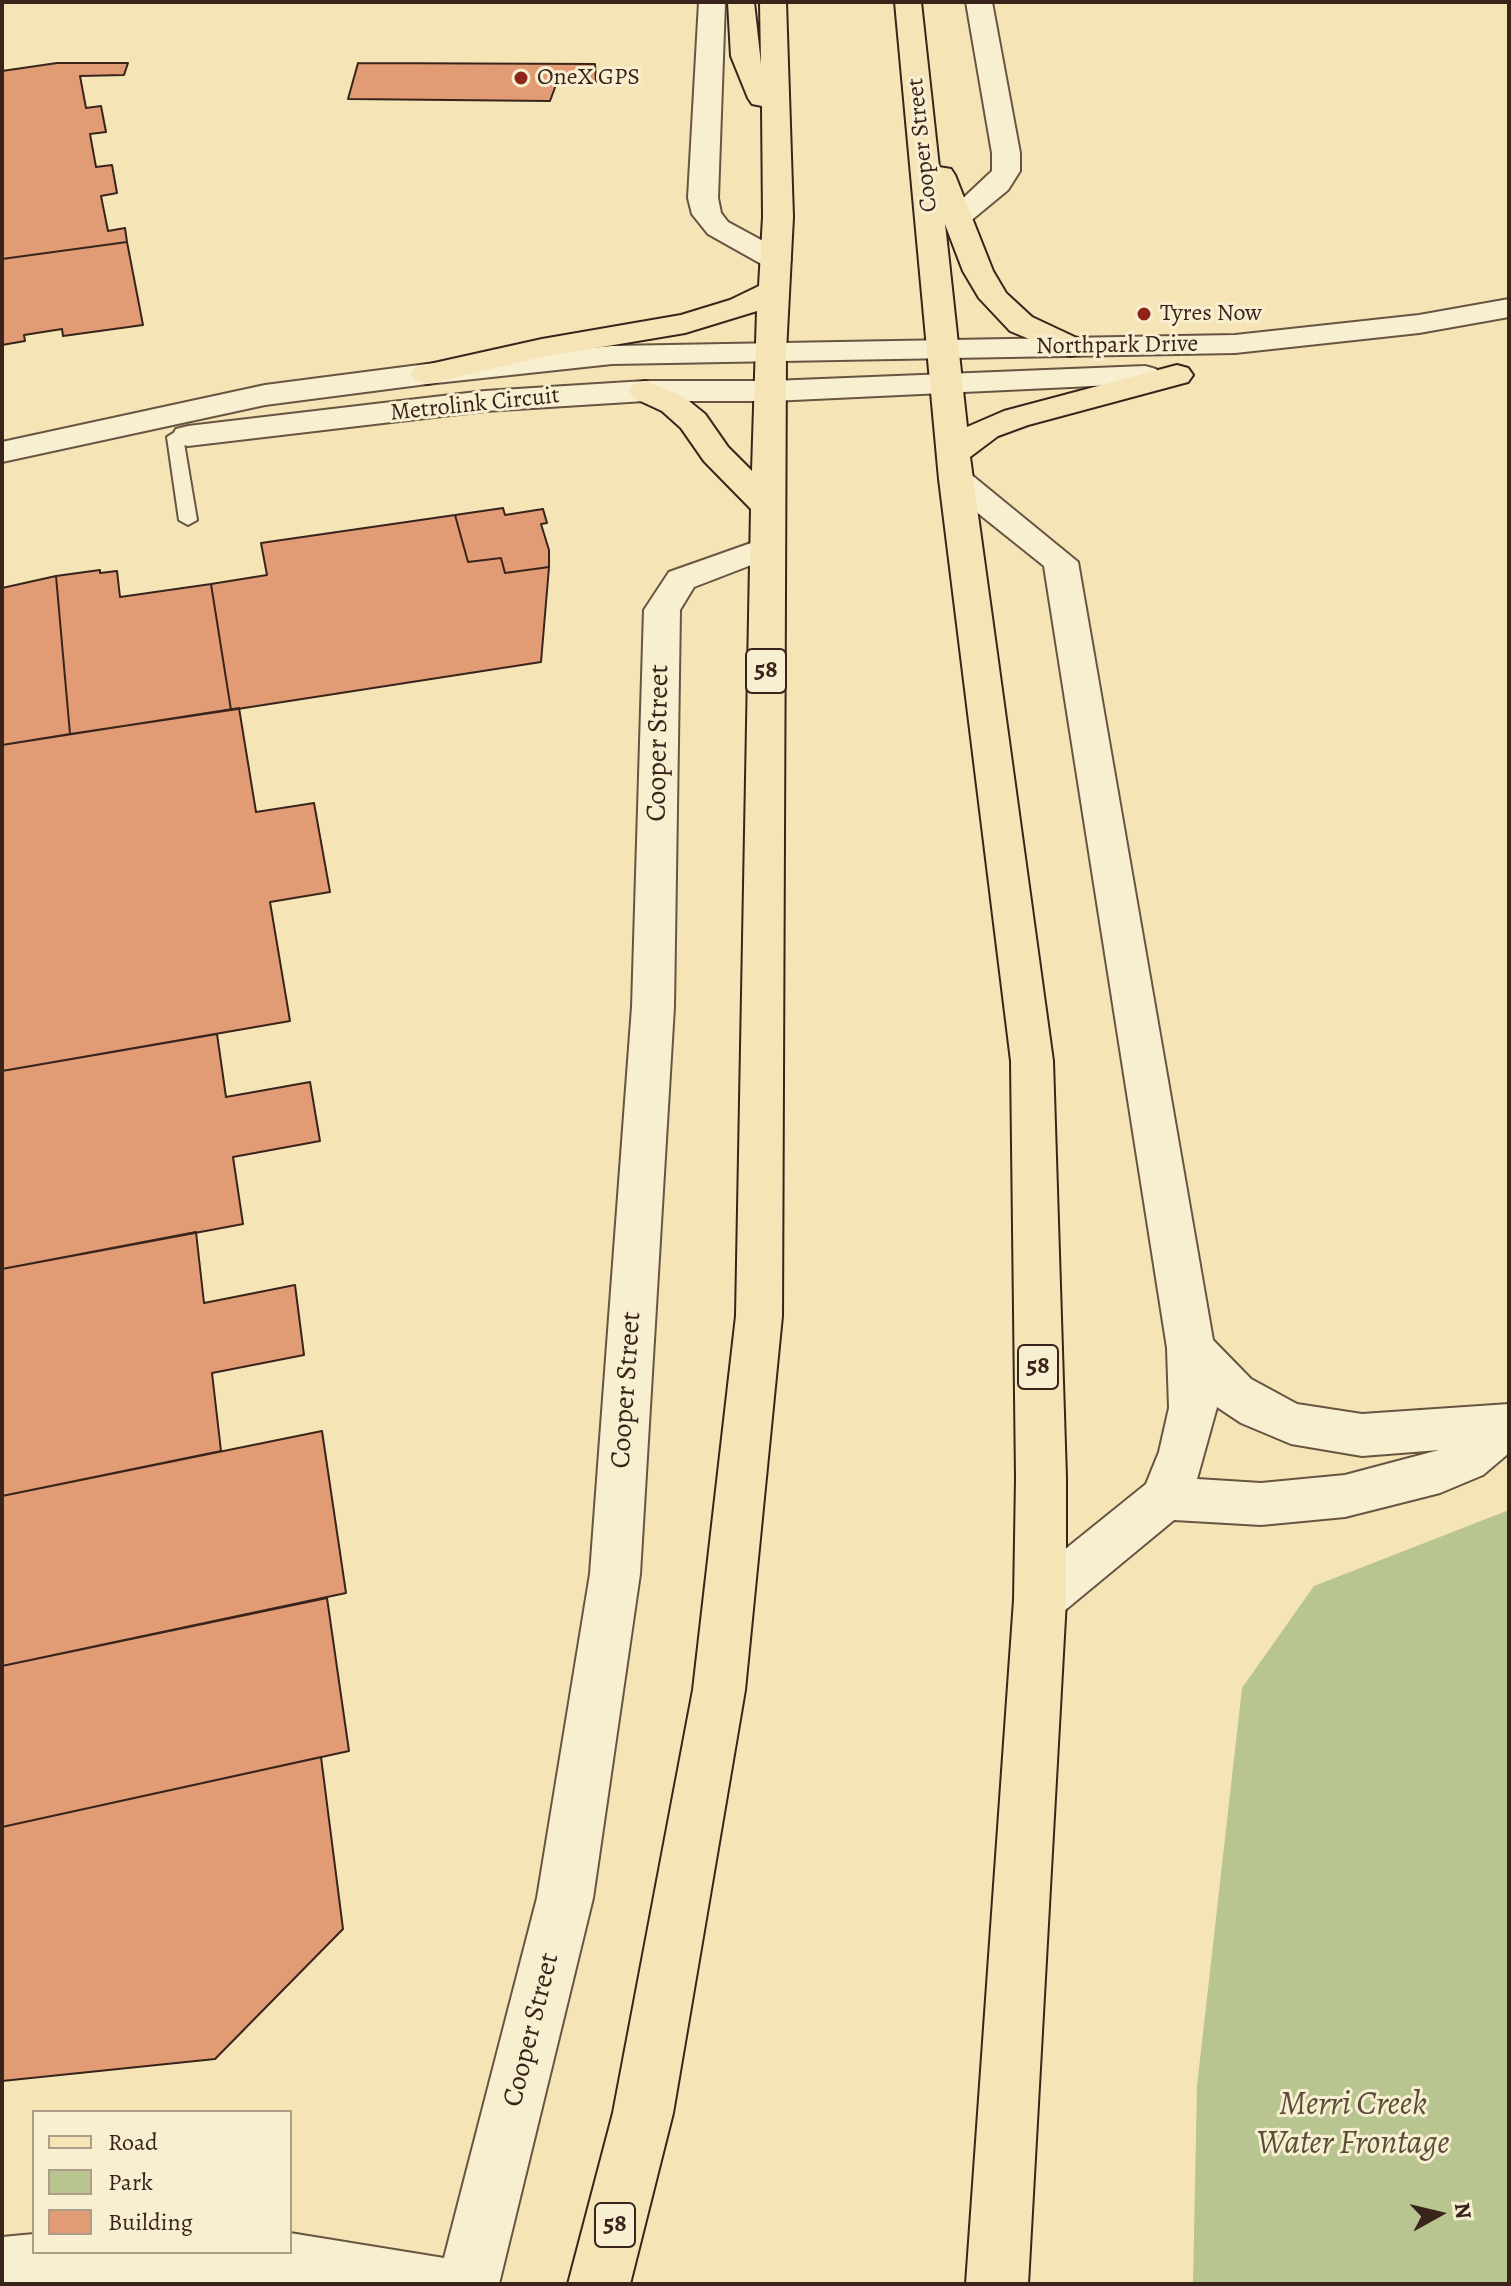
<!DOCTYPE html>
<style>
body{margin:0}
#map{position:relative;width:1511px;height:2286px;overflow:hidden;background:#f5e5b6;font-family:Alegreya,serif}
canvas{display:block}
.frame{position:absolute;inset:0;border:4px solid #39241c;pointer-events:none}
.legend{position:absolute;left:32px;top:2110px;width:260px;height:144px;box-sizing:border-box;background:#f8eed0;border:2px solid #ac9d88;margin:0;padding:10px 14px;list-style:none;font-size:24px;color:#39241c}
.legend li{display:flex;align-items:center;gap:16px;height:40px}
.legend b{width:40px;border:2px solid #ac9d88}
.north{position:absolute;left:1399px;top:2174px;width:80px;height:80px;-webkit-text-stroke:6px #f8eed0;paint-order:stroke;rotate:82deg;font-size:22px;font-weight:700;line-height:32px;text-align:center;color:#39241c}
.north::after{content:'';display:block;margin:auto;width:28px;height:36px;background:#39241c;clip-path:polygon(50% 0,100% 100%,50% 72%,0 100%)}
</style>
<div id="map">
<canvas width="1511" height="2286"></canvas>
<div class="frame"></div>
<ul class="legend">
<li><b style="height:10px;background:#f5e5b6"></b>Road</li>
<li><b style="height:22px;background:#b8c591"></b>Park</li>
<li><b style="height:22px;background:#e19c75"></b>Building</li>
</ul>
<div class="north">N</div>
</div>
<script>
const ctx = document.querySelector('canvas').getContext('2d');
ctx.lineJoin = 'round';
function fill(path, color) { ctx.fillStyle = color; ctx.fill(path, 'evenodd'); }
const shape = rows => new Path2D(rows.map(r => 'M' + r).join(''));
function strokePath(path, color, width, dash) { ctx.strokeStyle = color; ctx.lineWidth = width; ctx.lineCap = dash ? 'butt' : 'round'; ctx.setLineDash(dash || []); ctx.stroke(path); }
function write(font, color, halo, rows, align = 'center') {
  ctx.font = font + ' Alegreya,serif'; ctx.lineWidth = 6; ctx.setLineDash([]); ctx.textBaseline = 'middle'; ctx.strokeStyle = halo; ctx.fillStyle = color; for (const [text, x, y, turn = 0] of rows) {
    ctx.save(); ctx.translate(x, y); ctx.rotate((+turn || 0) * Math.PI / 180); ctx.textAlign = isNaN(turn) ? turn : align; if (halo) ctx.strokeText(text, 0, 0); ctx.fillText(text, 0, 0); ctx.restore();
  }
}
const green = shape([
 [1509,1510,1509,2284,1193,2284,1197,2086,1242,1688,1314,1586]
]);
const building = shape([
 [57,63,128,63,124,75,80,76,86,108,101,106,106,132,90,134,96,167,112,165,117,193,101,196,108,231,125,228,127,242,2,259,2,71,57,63],
 [358,63,595,64,596,82,557,82,550,101,348,99,358,63],
 [127,242,143,325,63,336,62,329,24,335,25,341,2,345,2,259,127,242],
 [503,508,505,515,543,509,547,523,541,524,549,550,549,567,505,573,501,558,468,562,455,515,503,508],
 [455,515,468,562,501,558,505,573,549,567,541,662,231,710,211,584,267,575,261,543,455,515],
 [100,570,100,573,117,571,120,597,211,584,231,710,70,734,56,576,100,570],
 [56,576,70,734,2,745,2,588,56,576],
 [239,708,256,812,314,803,330,892,270,902,290,1021,2,1071,2,745,239,708],
 [217,1034,226,1097,310,1082,320,1141,233,1157,243,1224,2,1269,2,1071,217,1034],
 [196,1232,204,1303,295,1285,304,1355,212,1373,221,1451,2,1496,2,1269,196,1232],
 [322,1431,346,1593,2,1666,2,1496,322,1431],
 [327,1598,349,1751,2,1827,2,1666,327,1598],
 [321,1757,343,1929,215,2059,2,2081,2,1827,321,1757]
]);
const service = shape([
 [175,432,183,437,197,520,188,525,179,520,167,437,175,432]
]);
const minor = shape([
 [699,2,725,2,718,198,721,213,728,222,787,254,791,260,787,266,765,266,708,234,692,214,688,198,699,2],
 [966,2,992,2,1020,153,1020,171,1008,190,968,223,958,226,948,223,943,217,992,171,992,153,966,2],
 [1509,299,1509,317,1419,333,1235,353,612,364,427,384,265,405,2,462,2,442,265,385,427,364,612,346,1235,335,1419,315,1509,299],
 [1145,366,1156,369,1161,376,1156,383,772,401,645,401,485,411,188,446,176,443,172,436,176,429,188,426,485,391,645,381,772,381,1145,366],
 [956,469,968,472,1078,562,1213,1340,1251,1379,1297,1404,1362,1414,1509,1404,1509,1453,1483,1475,1440,1493,1345,1517,1261,1525,1174,1520,1058,1616,1040,1623,1022,1616,1014,1600,1022,1584,1146,1484,1159,1452,1169,1408,1167,1348,1044,566,944,486,939,479,944,472,956,469],
 [1217,1407,1241,1423,1291,1444,1362,1456,1439,1450,1345,1475,1261,1483,1197,1479,1217,1407],
 [768,537,780,540,785,547,780,554,694,587,680,610,674,1007,640,1574,593,1898,499,2284,2,2284,2,2237,34,2234,34,2252,290,2252,290,2233,444,2258,537,1898,590,1574,632,1007,644,610,669,572,768,537]
]);
const primary = shape([
 [728,2,754,2,761,64,760,2,786,2,793,217,786,352,782,1316,745,1690,673,2113,630,2284,568,2284,613,2113,693,1690,736,1316,751,509,704,461,681,428,662,411,634,398,629,391,634,384,645,381,684,397,705,414,728,447,752,471,757,311,685,333,542,357,427,384,416,381,411,374,416,367,542,339,681,315,730,300,759,286,763,217,762,106,752,104,748,98,731,56,728,2],
 [895,2,921,2,939,167,951,169,955,175,993,271,1006,293,1032,317,1081,340,1086,347,1081,354,1070,356,1010,331,979,298,963,271,945,224,967,427,1004,411,1177,365,1188,368,1193,375,1188,382,1028,425,998,436,970,457,1053,1061,1066,1478,1066,1600,1028,2284,966,2284,1014,1600,1016,1478,1011,1061,939,479,895,2]
]);
const markers = [
 [521,78,8,"#8f2418"],
 [1144,314,8,"#8f2418"]
];
const farPoinames = [
 ["OneX GPS",537,78],
 ["Tyres Now",1160,314]
];
const farStreetnames = [
 ["Cooper Street",923,145,-96],
 ["Northpark Drive",1117,346,-1],
 ["Metrolink Circuit",475,405,-6]
];
const shields = [
 [766,671,40],
 [1038,1367,40],
 [615,2225,40]
];
const shieldNames = [
 ["58",766,671],
 ["58",1038,1367],
 ["58",615,2225]
];
const streetNames = [
 ["Cooper Street",659,743,-89],
 ["Cooper Street",627,1390,-86],
 ["Cooper Street",532,2030,-76]
];
const nearParknames = [
 ["Merri Creek",1353,2106],
 ["Water Frontage",1353,2145]
];
fill(green, '#b8c591');
fill(building, '#e19c75');
strokePath(building, '#39241c', 2);
strokePath(service, '#685442', 4);
strokePath(minor, '#685442', 4);
strokePath(primary, '#39241c', 4);
fill(service, '#f8eed0');
fill(minor, '#f8eed0');
fill(primary, '#f5e5b6');
for (const [x, y, r, color] of markers) { const dot = new Path2D(); dot.arc(x, y, r, 0, 2 * Math.PI); ctx.fillStyle = color; ctx.fill(dot); strokePath(dot, '#f8eed0', 3); }
write('24px', '#39241c', '#f8eed0', farPoinames, 'left');
write('24px', '#39241c', '#f8eed0', farStreetnames);
for (const [x, y, w] of shields) { const box = new Path2D(); box.roundRect(x - w / 2, y - 22, w, 44, 6); ctx.fillStyle = '#f8eed0'; ctx.fill(box); strokePath(box, '#39241c', 2); }
write('bold 26px', '#39241c', null, shieldNames);
write('28px', '#39241c', '#f8eed0', streetNames);
write('italic 34px', '#594c39', '#f8eed0', nearParknames);
</script>
